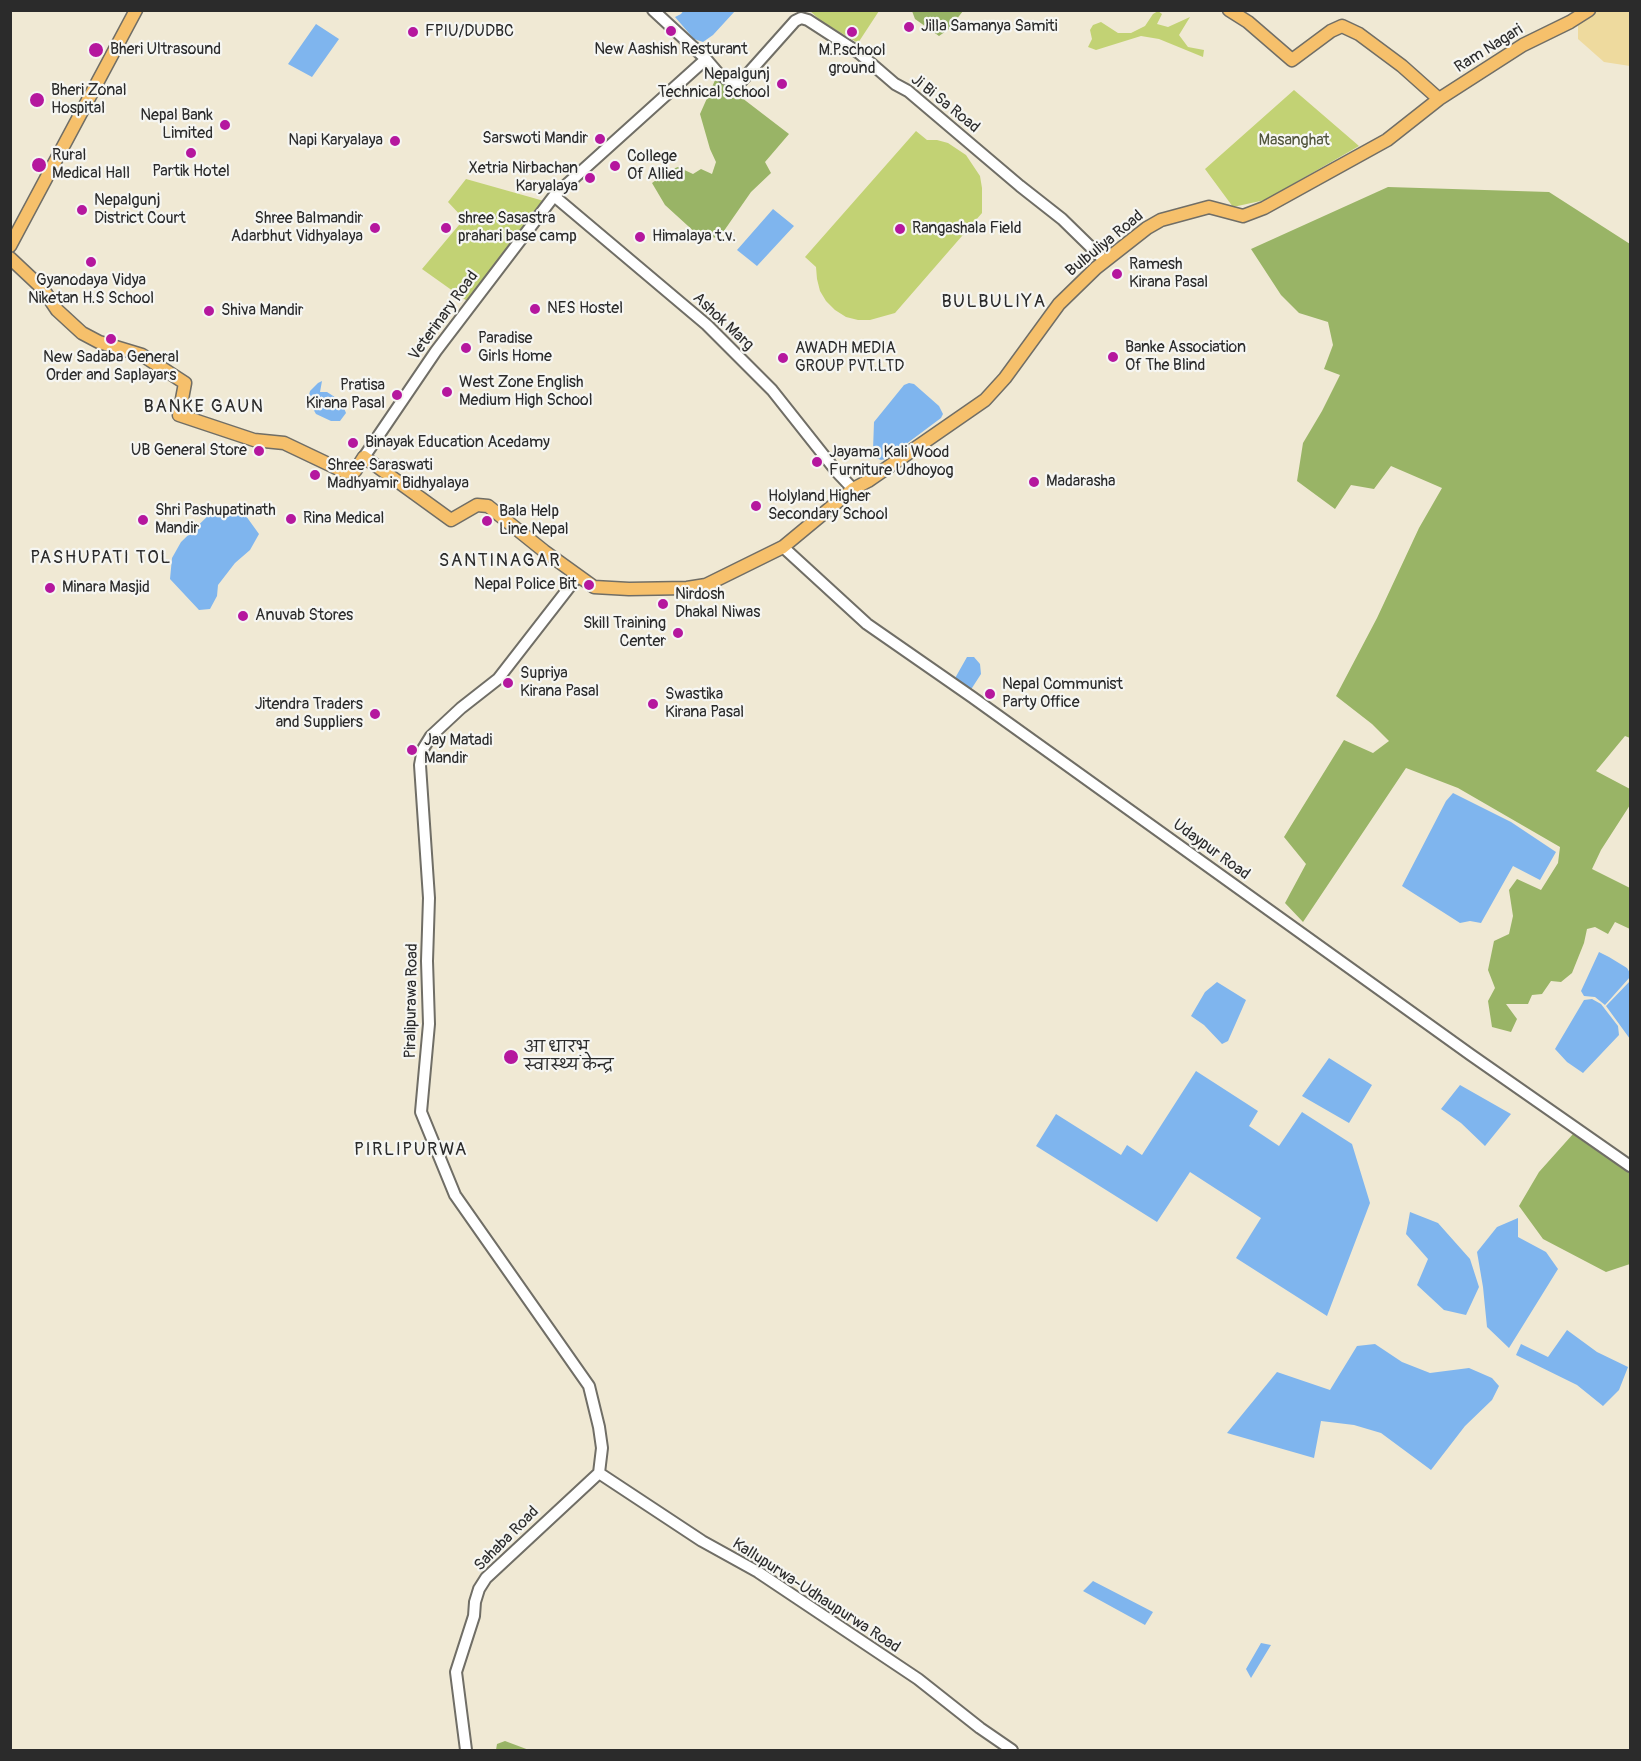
<!DOCTYPE html>
<meta charset="utf-8">
<style>
body{margin:0}
#map{position:relative;width:1641px;height:1761px;overflow:hidden;background:#f0e9d4;font-family:Pangolin,sans-serif}
canvas{display:block}
.frame{position:absolute;inset:0;border:12px solid #2b2b2b;pointer-events:none}
</style>
<div id="map">
<canvas width="1641" height="1761"></canvas>
<div class="frame"></div>
</div>
<script>
const ctx = document.querySelector('canvas').getContext('2d');
ctx.lineJoin = 'round';
function fill(path, color) { ctx.fillStyle = color; ctx.fill(path, 'evenodd'); }
const shape = rows => new Path2D(rows.map(r => 'M' + r).join(''));
function strokePath(path, color, width, dash) { ctx.strokeStyle = color; ctx.lineWidth = width; ctx.lineCap = dash ? 'butt' : 'round'; ctx.setLineDash(dash || []); ctx.stroke(path); }
function write(font, color, halo, rows, align = 'center') {
  ctx.font = font + ' Pangolin,"Playpen Sans Deva",sans-serif'; ctx.lineWidth = 4.5; ctx.setLineDash([]); ctx.textBaseline = 'middle'; ctx.strokeStyle = halo; ctx.fillStyle = color; for (const [text, x, y, turn = 0] of rows) {
    ctx.save(); ctx.translate(x, y); ctx.rotate((+turn || 0) * Math.PI / 180); ctx.textAlign = isNaN(turn) ? turn : align; if (halo) ctx.strokeText(text, 0, 0); ctx.fillText(text, 0, 0); ctx.restore();
  }
}
const green = shape([
 [810,11,879,11,858,43,821,21],
 [1158,11,1162,14,1157,24,1168,27,1190,17,1179,35,1188,47,1204,50,1203,57,1159,39,1141,36,1096,50,1088,47,1092,39,1090,30,1093,25,1101,22,1118,33,1131,33,1145,26,1153,14],
 [1294,90,1359,146,1265,200,1233,207,1205,169],
 [916,131,927,140,937,140,948,143,966,155,980,176,982,188,982,213,895,313,870,320,858,320,846,317,835,310,826,301,820,291,817,279,816,267,805,257],
 [466,179,544,201,467,301,422,269,464,219,448,202]
]);
const forest = shape([
 [912,11,963,11,949,29,939,36,915,19],
 [716,78,789,134,765,162,771,173,751,192,719,238,699,236,665,205,652,183,670,170,678,167,693,174,701,169,712,174,716,162,710,149,700,114],
 [1388,187,1549,192,1630,244,1630,738,1625,736,1596,771,1630,789,1630,805,1601,850,1592,869,1630,888,1630,929,1615,922,1608,934,1595,927,1587,929,1584,943,1572,973,1561,982,1551,981,1542,994,1532,995,1528,1004,1506,1004,1517,1019,1511,1032,1492,1027,1488,1001,1495,988,1488,970,1494,941,1509,934,1513,916,1509,890,1517,879,1541,890,1558,863,1560,847,1458,788,1406,768,1303,922,1285,903,1306,864,1284,837,1344,740,1373,753,1389,741,1372,724,1336,696,1377,618,1419,528,1442,488,1391,466,1374,489,1351,485,1335,509,1297,481,1303,443,1322,411,1340,375,1324,369,1333,345,1328,322,1299,313,1281,295,1251,249],
 [1573,1134,1630,1173,1630,1264,1606,1272,1543,1239,1519,1206,1539,1172],
 [505,1741,529,1750,496,1750,497,1744]
]);
const sand = shape([
 [1595,11,1630,11,1630,66,1604,62,1578,39,1578,21]
]);
const water = shape([
 [684,10,735,10,735,11,713,35,703,42,694,39,675,17,681,14],
 [316,24,339,39,312,77,288,64],
 [773,209,794,226,757,266,737,250],
 [322,381,320,392,327,392,341,401,346,413,340,421,331,421,316,414,308,400,310,391,318,383],
 [909,383,914,384,939,406,943,414,941,418,886,459,881,460,876,458,873,455,873,450,874,422,904,385],
 [227,506,246,516,259,534,250,550,235,563,218,585,217,596,210,609,199,610,170,579,172,558,181,542,213,511],
 [967,657,974,657,980,664,981,674,972,688,969,690,954,680],
 [1453,793,1511,822,1556,852,1540,880,1513,866,1481,923,1470,921,1460,923,1402,886,1446,801],
 [1599,952,1609,957,1627,968,1630,973,1630,977,1605,1005,1595,997,1584,996,1581,991],
 [1630,981,1630,1039,1606,1006],
 [1217,982,1246,1000,1228,1041,1222,1044,1204,1025,1191,1016,1205,992],
 [1592,999,1601,1004,1618,1026,1619,1035,1583,1073,1567,1062,1555,1049,1584,1000],
 [1329,1058,1372,1085,1349,1123,1302,1096],
 [1196,1071,1258,1111,1249,1126,1279,1146,1302,1112,1352,1144,1370,1203,1327,1316,1236,1258,1261,1218,1190,1172,1157,1222,1036,1146,1056,1114,1121,1155,1127,1145,1142,1155],
 [1460,1085,1511,1114,1485,1146,1461,1123,1441,1109],
 [1410,1212,1438,1223,1470,1259,1479,1287,1466,1315,1444,1310,1417,1285,1428,1259,1406,1234],
 [1518,1218,1518,1237,1546,1252,1558,1269,1509,1348,1487,1327,1483,1287,1477,1252,1497,1227],
 [1567,1330,1597,1352,1628,1367,1619,1390,1603,1406,1577,1385,1516,1355,1521,1344,1548,1357],
 [1375,1344,1402,1362,1430,1373,1469,1368,1492,1378,1499,1386,1492,1400,1465,1426,1431,1470,1381,1433,1354,1425,1321,1421,1314,1458,1227,1433,1277,1372,1330,1390,1357,1346],
 [1093,1581,1153,1612,1145,1625,1083,1591],
 [1261,1643,1271,1645,1251,1678,1246,1669]
]);
const minor = shape([
 [653,10,706,59,718,73,737,86,795,21,801,18,808,20,859,53,895,84,908,91,1020,186,1062,219,1105,261],
 [554,196,707,325,772,390,837,472,853,489],
 [364,457,436,351,554,196,706,59],
 [783,547,867,624,972,697,1471,1055,1630,1166],
 [578,576,498,679,461,708,431,736,423,749,420,765,429,898,427,961,429,1024,421,1112,455,1195,589,1386,599,1427,602,1448,599,1473],
 [599,1473,702,1541,758,1572,918,1679,980,1728,1012,1750],
 [466,1750,456,1672,474,1616,475,1602,479,1589,486,1578,599,1473]
]);
const major = shape([
 [1229,10,1248,22,1292,60,1331,31,1342,26,1359,34,1402,66,1439,99],
 [10,246,136,10],
 [10,258,43,289,57,310,82,333,99,342,142,355,185,383,179,415,254,440,284,443,345,472,355,471,364,457,451,520,477,505,488,506,544,551,594,587,629,589,687,588,706,585,783,547,853,489,868,481,985,400,1005,378,1059,304,1096,268,1147,228,1161,220,1209,207,1243,216,1264,208,1387,140,1439,99,1523,45,1570,22,1589,10]
]);
const markers = [
 [909,27,6,"#b5179e"],
 [671,31,6,"#b5179e"],
 [413,32,6,"#b5179e"],
 [852,32,6,"#b5179e"],
 [96,50,8,"#b5179e"],
 [782,84,6,"#b5179e"],
 [37,100,8,"#b5179e"],
 [225,125,6,"#b5179e"],
 [600,139,6,"#b5179e"],
 [395,141,6,"#b5179e"],
 [191,153,6,"#b5179e"],
 [39,165,8,"#b5179e"],
 [615,166,6,"#b5179e"],
 [590,178,6,"#b5179e"],
 [82,210,6,"#b5179e"],
 [375,228,6,"#b5179e"],
 [446,228,6,"#b5179e"],
 [900,229,6,"#b5179e"],
 [640,237,6,"#b5179e"],
 [91,262,6,"#b5179e"],
 [1117,274,6,"#b5179e"],
 [535,309,6,"#b5179e"],
 [209,311,6,"#b5179e"],
 [111,339,6,"#b5179e"],
 [466,348,6,"#b5179e"],
 [1113,357,6,"#b5179e"],
 [783,358,6,"#b5179e"],
 [447,392,6,"#b5179e"],
 [397,395,6,"#b5179e"],
 [353,443,6,"#b5179e"],
 [259,451,6,"#b5179e"],
 [817,462,6,"#b5179e"],
 [315,475,6,"#b5179e"],
 [1034,482,6,"#b5179e"],
 [756,506,6,"#b5179e"],
 [291,519,6,"#b5179e"],
 [143,520,6,"#b5179e"],
 [487,521,6,"#b5179e"],
 [589,585,6,"#b5179e"],
 [50,588,6,"#b5179e"],
 [663,604,6,"#b5179e"],
 [243,616,6,"#b5179e"],
 [678,633,6,"#b5179e"],
 [508,683,6,"#b5179e"],
 [990,694,6,"#b5179e"],
 [653,704,6,"#b5179e"],
 [375,714,6,"#b5179e"],
 [412,750,6,"#b5179e"],
 [511,1057,8,"#b5179e"]
];
const poiNames = [
 ["Jilla Samanya Samiti",921,27],
 ["FPIU/DUDBC",425,32],
 ["Bheri Ultrasound",110,50],
 ["New Aashish Resturant",671,50,"center"],
 ["M.P.school",852,51,"center"],
 ["ground",852,69,"center"],
 ["Nepalgunj",770,75,"right"],
 ["Technical School",770,93,"right"],
 ["Bheri Zonal",51,91],
 ["Hospital",51,109],
 ["Nepal Bank",213,116,"right"],
 ["Limited",213,134,"right"],
 ["Sarswoti Mandir",588,139,"right"],
 ["Napi Karyalaya",383,141,"right"],
 ["Rural",52,156],
 ["Medical Hall",52,174],
 ["College",627,157],
 ["Of Allied",627,175],
 ["Xetria Nirbachan",578,169,"right"],
 ["Karyalaya",578,187,"right"],
 ["Partik Hotel",191,172,"center"],
 ["Nepalgunj",94,201],
 ["District Court",94,219],
 ["Shree Balmandir",363,219,"right"],
 ["Adarbhut Vidhyalaya",363,237,"right"],
 ["shree Sasastra",458,219],
 ["prahari base camp",458,237],
 ["Rangashala Field",912,229],
 ["Himalaya t.v.",652,237],
 ["Ramesh",1129,265],
 ["Kirana Pasal",1129,283],
 ["Gyanodaya Vidya",91,281,"center"],
 ["Niketan H.S School",91,299,"center"],
 ["NES Hostel",547,309],
 ["Shiva Mandir",221,311],
 ["Paradise",478,339],
 ["Girls Home",478,357],
 ["Banke Association",1125,348],
 ["Of The Blind",1125,366],
 ["AWADH MEDIA",795,349],
 ["GROUP PVT.LTD",795,367],
 ["New Sadaba General",111,358,"center"],
 ["Order and Saplayars",111,376,"center"],
 ["West Zone English",459,383],
 ["Medium High School",459,401],
 ["Pratisa",385,386,"right"],
 ["Kirana Pasal",385,404,"right"],
 ["Binayak Education Acedamy",365,443],
 ["UB General Store",247,451,"right"],
 ["Jayama Kali Wood",829,453],
 ["Furniture Udhoyog",829,471],
 ["Shree Saraswati",327,466],
 ["Madhyamir Bidhyalaya",327,484],
 ["Madarasha",1046,482],
 ["Holyland Higher",768,497],
 ["Secondary School",768,515],
 ["Shri Pashupatinath",155,511],
 ["Mandir",155,529],
 ["Bala Help",499,512],
 ["Line Nepal",499,530],
 ["Rina Medical",303,519],
 ["Nepal Police Bit",577,585,"right"],
 ["Minara Masjid",62,588],
 ["Nirdosh",675,595],
 ["Dhakal Niwas",675,613],
 ["Anuvab Stores",255,616],
 ["Skill Training",666,624,"right"],
 ["Center",666,642,"right"],
 ["Supriya",520,674],
 ["Kirana Pasal",520,692],
 ["Nepal Communist",1002,685],
 ["Party Office",1002,703],
 ["Swastika",665,695],
 ["Kirana Pasal",665,713],
 ["Jitendra Traders",363,705,"right"],
 ["and Suppliers",363,723,"right"],
 ["Jay Matadi",424,741],
 ["Mandir",424,759],
 ["आ धारभु",524,1048],
 ["स्वास्थ्य केन्द्र",524,1066]
];
const streetNames = [
 ["Ram Nagari",1489,49,-32],
 ["Ji Bi Sa Road",945,104,39],
 ["Bulbuliya Road",1105,244,-39],
 ["Veterinary Road",444,316,-54],
 ["Ashok Marg",723,322,43],
 ["Udaypur Road",1211,850,36],
 ["Piralipurawa Road",412,1001,-89],
 ["Sahaba Road",507,1539,-45],
 ["Kallupurwa-Udhaupurwa Road",816,1596,33]
];
const parkNames = [
 ["Masanghat",1294,141]
];
const neighbourhoodNames = [
 ["BULBULIYA",994,302],
 ["BANKE GAUN",204,407],
 ["PASHUPATI TOL",101,558],
 ["SANTINAGAR",500,561],
 ["PIRLIPURWA",411,1150]
];
fill(green, '#c2d274');
fill(forest, '#99b466');
fill(sand, '#eeda9e');
fill(water, '#7fb5ee');
strokePath(minor, '#706e66', 14);
strokePath(major, '#706e66', 15);
strokePath(minor, '#fff', 10);
strokePath(major, '#f6c06b', 12);
for (const [x, y, r, color] of markers) { const dot = new Path2D(); dot.arc(x, y, r, 0, 2 * Math.PI); ctx.fillStyle = color; ctx.fill(dot); strokePath(dot, '#f6f6f2', 2); }
write('16px', '#2b2b2b', '#f6f6f2', poiNames, 'left');
write('16px', '#2b2b2b', '#f6f6f2', streetNames);
write('16px', '#51553d', '#f6f6f2', parkNames);
ctx.letterSpacing = '1.5px';
write('18px', '#2b2b2b', '#f6f6f2', neighbourhoodNames);
ctx.letterSpacing = '0px';
</script>
